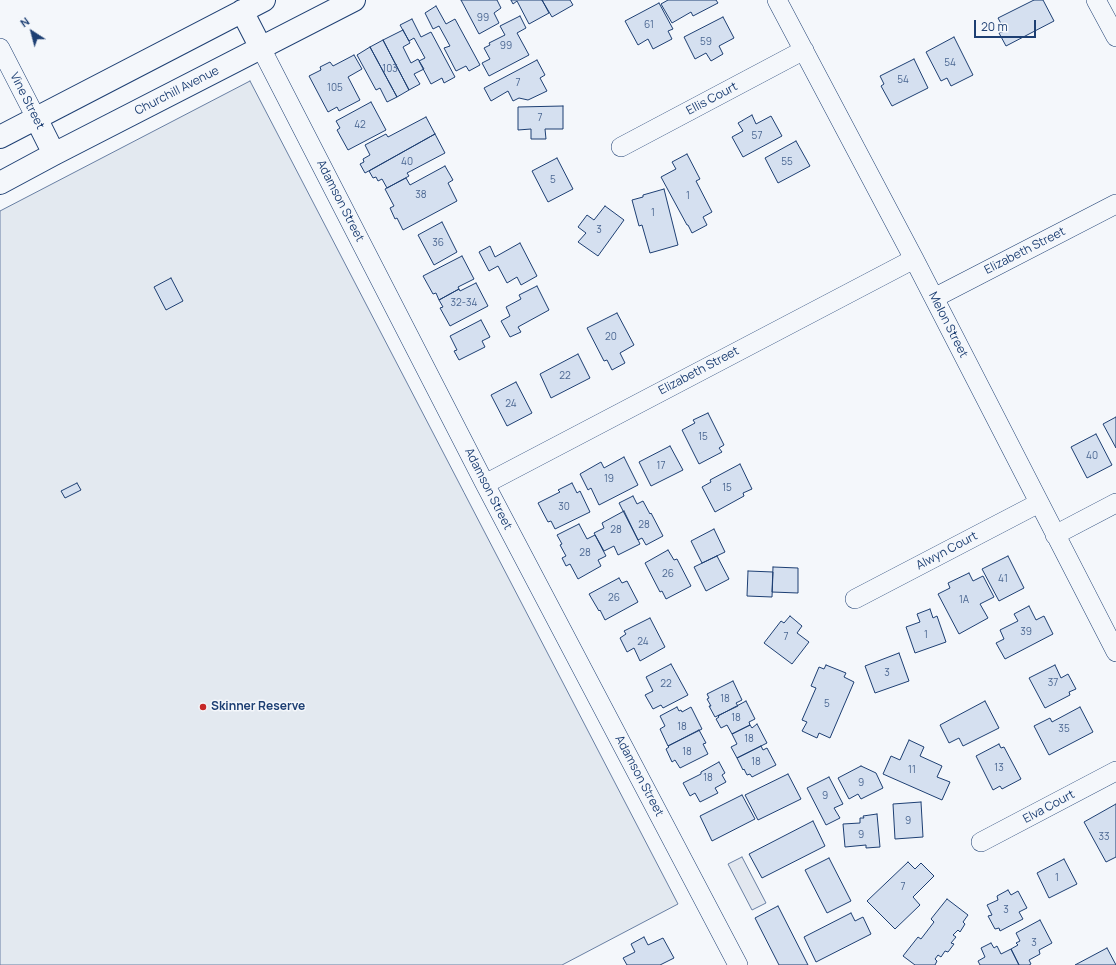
<!DOCTYPE html>
<style>
body{margin:0}
#map{position:relative;width:1116px;height:965px;overflow:hidden;background:#f4f7fb;font-family:Manrope,sans-serif}
canvas{display:block}
.north{position:absolute;left:12px;top:12px;width:40px;height:40px;-webkit-text-stroke:3px #f4f7fb;paint-order:stroke;rotate:324deg;font-size:11px;font-weight:700;line-height:16px;text-align:center;color:#1d3f73}
.north::after{content:'';display:block;margin:auto;width:14px;height:18px;background:#1d3f73;clip-path:polygon(50% 0,100% 100%,50% 72%,0 100%)}
.scale{position:absolute;left:974px;top:20px;width:62px;height:18px;box-sizing:border-box;border:2px solid #1d3f73;border-top:0;padding-left:5px;font-size:12px;line-height:14px;white-space:nowrap;color:#1d3f73;-webkit-text-stroke:3px #f4f7fb;paint-order:stroke}
</style>
<div id="map">
<canvas width="1116" height="965"></canvas>
<div class="north">N</div>
<div class="scale">20 m</div>
</div>
<script>
const ctx = document.querySelector('canvas').getContext('2d');
ctx.lineJoin = 'round';
function fill(path, color) { ctx.fillStyle = color; ctx.fill(path, 'evenodd'); }
const shape = rows => new Path2D(rows.map(r => 'M' + r).join(''));
function strokePath(path, color, width, dash) { ctx.strokeStyle = color; ctx.lineWidth = width; ctx.lineCap = dash ? 'butt' : 'round'; ctx.setLineDash(dash || []); ctx.stroke(path); }
function write(font, color, halo, rows, align = 'center') {
  ctx.font = font + ' Manrope,sans-serif'; ctx.lineWidth = 3; ctx.setLineDash([]); ctx.textBaseline = 'middle'; ctx.strokeStyle = halo; ctx.fillStyle = color; for (const [text, x, y, turn = 0] of rows) {
    ctx.save(); ctx.translate(x, y); ctx.rotate((+turn || 0) * Math.PI / 180); ctx.textAlign = isNaN(turn) ? turn : align; if (halo) ctx.strokeText(text, 0, 0); ctx.fillText(text, 0, 0); ctx.restore();
  }
}
const green = shape([
 [250,81,678,904,562,965,0,965,0,211,250,81]
]);
const parking = shape([
 [742,857,766,903,752,910,728,864,742,857]
]);
const building = shape([
 [461,0,497,0,501,8,494,13,499,23,479,34,461,0],
 [511,0,542,0,549,13,529,24,517,1,513,4,511,0],
 [542,0,570,0,573,5,552,17,542,0],
 [668,0,716,0,718,3,693,16,691,12,672,23,661,4,668,0],
 [1034,0,1043,0,1054,21,1006,46,999,33,1005,31,998,18,1034,0],
 [659,3,673,29,668,31,672,39,653,49,648,39,638,45,625,21,659,3],
 [436,6,446,24,455,19,480,65,469,71,466,66,456,71,444,48,450,46,439,26,433,29,425,13,436,6],
 [520,16,526,28,517,33,529,55,489,76,482,63,490,59,484,48,490,45,489,43,505,35,500,26,520,16],
 [723,17,734,38,719,46,723,54,711,61,706,53,695,59,684,37,723,17],
 [412,19,421,37,431,32,455,77,444,83,442,78,431,84,419,61,425,58,414,38,409,41,400,25,412,19],
 [403,30,410,43,403,47,411,63,418,59,424,69,414,74,420,84,409,90,383,40,403,30],
 [954,37,973,75,951,86,947,78,941,81,926,52,954,37],
 [383,40,409,90,397,97,370,47,383,40],
 [370,47,397,97,387,102,380,88,376,90,357,55,370,47],
 [354,55,362,69,348,77,360,100,339,111,337,107,328,112,309,76,321,70,320,67,330,62,333,66,354,55],
 [914,59,928,88,892,106,881,86,884,84,880,76,914,59],
 [537,60,545,75,540,78,547,91,528,100,519,98,513,101,508,91,491,101,484,88,537,60],
 [371,102,386,130,348,150,337,130,340,128,336,121,371,102],
 [563,106,563,129,545,129,546,139,531,139,531,129,518,130,518,107,563,106],
 [752,115,756,124,771,116,782,136,743,157,732,137,743,131,738,123,752,115],
 [426,117,435,134,365,173,360,164,364,162,363,159,370,155,365,145,386,134,388,137,426,117],
 [435,134,445,153,407,173,409,176,387,188,382,179,378,181,376,177,373,178,369,171,435,134],
 [796,141,810,166,778,183,765,158,796,141],
 [687,154,700,179,696,181,712,212,703,217,707,225,692,233,688,225,687,225,661,177,676,169,672,162,687,154],
 [557,158,573,189,548,202,532,171,557,158],
 [445,166,453,180,448,183,457,201,403,230,397,218,395,219,390,208,394,206,385,189,406,178,410,185,445,166],
 [664,189,678,245,650,253,642,225,639,226,632,200,643,197,643,195,664,189],
 [605,206,624,220,598,256,578,242,586,233,578,227,587,215,594,220,605,206],
 [442,222,457,252,434,265,418,235,442,222],
 [520,243,537,276,521,285,517,277,507,283,498,266,489,271,479,252,490,246,495,257,520,243],
 [462,256,474,279,458,287,459,289,439,300,436,293,433,294,423,276,462,256],
 [171,278,183,301,166,310,154,287,171,278],
 [476,283,488,306,450,326,440,308,443,307,439,300,459,289,460,291,476,283],
 [537,286,549,310,518,327,521,332,510,337,501,321,510,316,506,307,521,299,519,295,537,286],
 [617,313,634,345,620,353,625,363,612,370,607,360,604,361,587,328,617,313],
 [481,320,490,337,482,341,485,347,459,360,454,351,457,350,450,336,481,320],
 [578,354,590,378,551,398,540,374,578,354],
 [516,382,532,413,507,426,491,395,516,382],
 [708,413,724,445,719,448,722,452,699,464,682,430,695,423,693,420,708,413],
 [1116,417,1116,448,1103,424,1116,417],
 [1096,434,1112,465,1087,478,1071,447,1096,434],
 [670,446,683,470,651,486,639,462,670,446],
 [624,457,638,485,599,505,591,488,588,490,580,474,601,462,604,468,624,457],
 [740,464,752,489,743,493,744,496,715,512,702,487,711,482,710,480,740,464],
 [77,483,81,490,65,498,61,491,77,483],
 [572,483,577,493,580,491,590,512,555,529,551,521,548,522,538,503,560,492,558,490,572,483],
 [633,496,637,504,643,501,650,514,651,513,663,536,646,545,642,538,638,540,619,503,633,496],
 [624,511,640,544,618,555,614,546,604,551,594,533,604,528,602,523,624,511],
 [579,524,587,539,595,535,606,556,598,560,601,566,578,579,570,564,566,566,562,558,566,556,560,545,562,544,557,535,579,524],
 [714,529,725,552,702,563,691,541,714,529],
 [668,550,674,560,677,559,691,586,666,599,662,591,660,592,645,563,668,550],
 [717,556,729,579,706,591,694,567,717,556],
 [1008,556,1024,588,999,601,982,569,1008,556],
 [773,567,798,568,798,593,772,592,773,567],
 [748,571,773,572,772,597,747,596,748,571],
 [969,573,973,581,983,576,994,597,980,604,988,618,959,634,938,594,950,588,948,583,969,573],
 [619,578,622,583,627,581,638,602,605,620,600,610,599,611,589,594,619,578],
 [1029,606,1036,620,1044,616,1053,634,1005,659,996,643,1004,639,1000,630,1018,621,1014,614,1029,606],
 [930,609,933,618,937,616,946,642,915,653,906,627,920,622,917,614,930,609],
 [790,616,802,626,797,633,809,642,792,664,764,643,781,621,784,623,790,616],
 [650,618,665,647,640,661,634,648,627,652,620,638,626,634,624,631,650,618],
 [899,653,909,681,875,693,865,666,899,653],
 [671,664,688,695,663,708,661,705,653,709,645,695,653,691,646,677,671,664],
 [826,665,846,673,844,677,854,682,830,738,819,733,817,738,802,731,807,722,802,720,816,688,811,686,819,667,824,669,826,665],
 [1055,665,1061,678,1068,674,1076,689,1069,692,1070,695,1045,708,1029,678,1055,665],
 [733,681,742,700,736,703,738,706,715,717,709,706,711,706,707,699,709,698,707,694,733,681],
 [746,701,755,719,749,722,750,725,732,734,727,725,721,728,716,719,719,717,718,716,746,701],
 [985,701,999,728,963,746,959,738,949,743,940,725,985,701],
 [677,707,679,711,681,710,682,712,691,707,702,729,668,746,660,729,665,726,660,716,677,707],
 [1080,707,1093,732,1049,755,1034,726,1050,718,1052,722,1080,707],
 [757,724,767,743,737,758,731,747,737,744,732,734,750,725,752,728,757,724],
 [699,730,706,743,703,744,708,754,680,768,675,760,672,762,666,749,669,747,668,746,699,730],
 [909,740,924,747,920,756,942,766,937,777,950,782,942,800,883,774,891,756,900,760,909,740],
 [999,744,1001,748,1004,747,1021,779,1002,789,1000,786,993,790,976,756,999,744],
 [761,746,763,750,767,748,776,765,752,777,750,774,747,775,744,769,743,770,737,758,761,746],
 [719,762,725,773,722,775,726,782,715,788,718,793,700,802,695,793,690,796,683,783,701,774,701,772,719,762],
 [861,766,876,773,883,788,861,799,858,794,849,799,838,778,861,766],
 [788,774,801,799,758,820,745,795,788,774],
 [829,777,843,804,834,808,840,818,826,825,807,788,829,777],
 [742,795,755,819,712,841,700,816,742,795],
 [921,802,923,837,895,839,893,804,921,802],
 [1116,804,1116,857,1106,862,1084,822,1116,804],
 [877,814,880,847,866,848,866,845,845,847,843,824,860,823,860,818,864,818,863,816,877,814],
 [813,821,825,846,762,878,749,854,813,821],
 [829,858,851,901,827,913,805,870,829,858],
 [1064,859,1077,884,1049,898,1037,873,1064,859],
 [908,862,915,869,921,863,934,876,913,897,920,905,895,929,867,901,908,862],
 [1008,890,1011,895,1018,891,1027,908,1019,912,1023,919,1000,931,999,928,995,929,988,916,992,915,987,905,998,900,997,896,1008,890],
 [947,899,968,915,963,922,965,924,960,932,958,930,953,935,956,937,951,943,954,944,948,952,945,951,941,957,938,955,935,959,937,961,935,965,915,965,903,956,918,937,921,939,934,922,931,919,947,899],
 [778,906,808,965,779,965,755,918,778,906],
 [851,913,855,921,863,917,871,934,816,962,804,937,851,913],
 [1040,920,1052,943,1039,950,1040,954,1029,960,1031,964,1029,965,1019,965,1011,949,1018,945,1016,943,1020,941,1016,933,1040,920],
 [644,937,648,945,663,938,674,958,660,965,627,965,623,958,635,952,631,944,644,937],
 [991,943,994,948,997,946,1001,954,1011,949,1019,965,980,965,978,961,985,957,981,948,991,943],
 [1107,948,1116,965,1075,965,1107,948]
]);
const street = shape([
 [777,0,914,259,1116,652],
 [1096,0,1116,37],
 [0,48,36,118],
 [261,48,485,484,738,965],
 [621,147,804,50],
 [934,298,1116,204],
 [485,484,914,259],
 [1055,535,1116,503],
 [855,599,1039,503],
 [981,842,1116,771]
]);
const secondary = shape([
 [242,11,261,48],
 [36,118,54,154],
 [0,137,264,0],
 [0,183,54,154,354,0]
]);
const markers = [
 [203,707,4,"#c62828"]
];
const numberNames = [
 ["99",483,18],
 ["61",649,25],
 ["59",706,42],
 ["99",506,46],
 ["54",950,63],
 ["103",390,69],
 ["54",903,80],
 ["7",518,83],
 ["105",335,88],
 ["7",540,118],
 ["42",360,125],
 ["57",757,136],
 ["40",407,162],
 ["55",787,162],
 ["5",553,180],
 ["38",421,195],
 ["1",688,196],
 ["1",653,213],
 ["3",599,230],
 ["36",438,243],
 ["32-34",464,303],
 ["20",611,337],
 ["22",565,376],
 ["24",511,404],
 ["15",703,437],
 ["40",1092,456],
 ["17",661,466],
 ["19",609,479],
 ["15",727,488],
 ["30",564,507],
 ["28",644,525],
 ["28",616,530],
 ["28",585,553],
 ["26",668,574],
 ["41",1003,579],
 ["26",614,598],
 ["1A",964,600],
 ["39",1026,632],
 ["1",926,635],
 ["7",786,637],
 ["24",643,642],
 ["3",887,673],
 ["37",1053,683],
 ["22",666,684],
 ["18",725,699],
 ["5",827,704],
 ["18",736,718],
 ["18",682,727],
 ["35",1064,729],
 ["18",749,739],
 ["18",687,752],
 ["18",756,762],
 ["13",999,768],
 ["11",912,770],
 ["18",708,778],
 ["9",861,783],
 ["9",825,796],
 ["9",908,821],
 ["9",861,835],
 ["33",1104,837],
 ["1",1057,878],
 ["7",903,887],
 ["3",1006,910],
 ["3",1034,943]
];
const streetNames = [
 ["Churchill Avenue",177,91,-27],
 ["Ellis Court",712,99,-28],
 ["Vine Street",27,101,63],
 ["Adamson Street",340,201,63],
 ["Elizabeth Street",1025,251,-27],
 ["Melon Street",948,325,63],
 ["Elizabeth Street",699,371,-28],
 ["Adamson Street",488,489,63],
 ["Alwyn Court",947,551,-28],
 ["Adamson Street",639,776,62],
 ["Elva Court",1049,807,-28]
];
const poiNames = [
 ["Skinner Reserve",211,707]
];
fill(green, '#e3e9f0');
strokePath(green, '#687fa3', 1);
fill(parking, '#e3e8f0');
strokePath(parking, '#687fa3', 1);
fill(building, '#d5e0f0');
strokePath(building, '#1d3f73', 1);
strokePath(street, '#1d3f73', 20);
strokePath(secondary, '#1d3f73', 24);
strokePath(street, '#f4f7fb', 19);
strokePath(secondary, '#f4f7fb', 22);
for (const [x, y, r, color] of markers) { const dot = new Path2D(); dot.arc(x, y, r, 0, 2 * Math.PI); ctx.fillStyle = color; ctx.fill(dot); strokePath(dot, '#f4f7fb', 1.5); }
write('10px', '#4b6792', null, numberNames);
write('12px', '#1d3f73', '#f4f7fb', streetNames);
write('bold 12px', '#1d3f73', '#f4f7fb', poiNames, 'left');
</script>
